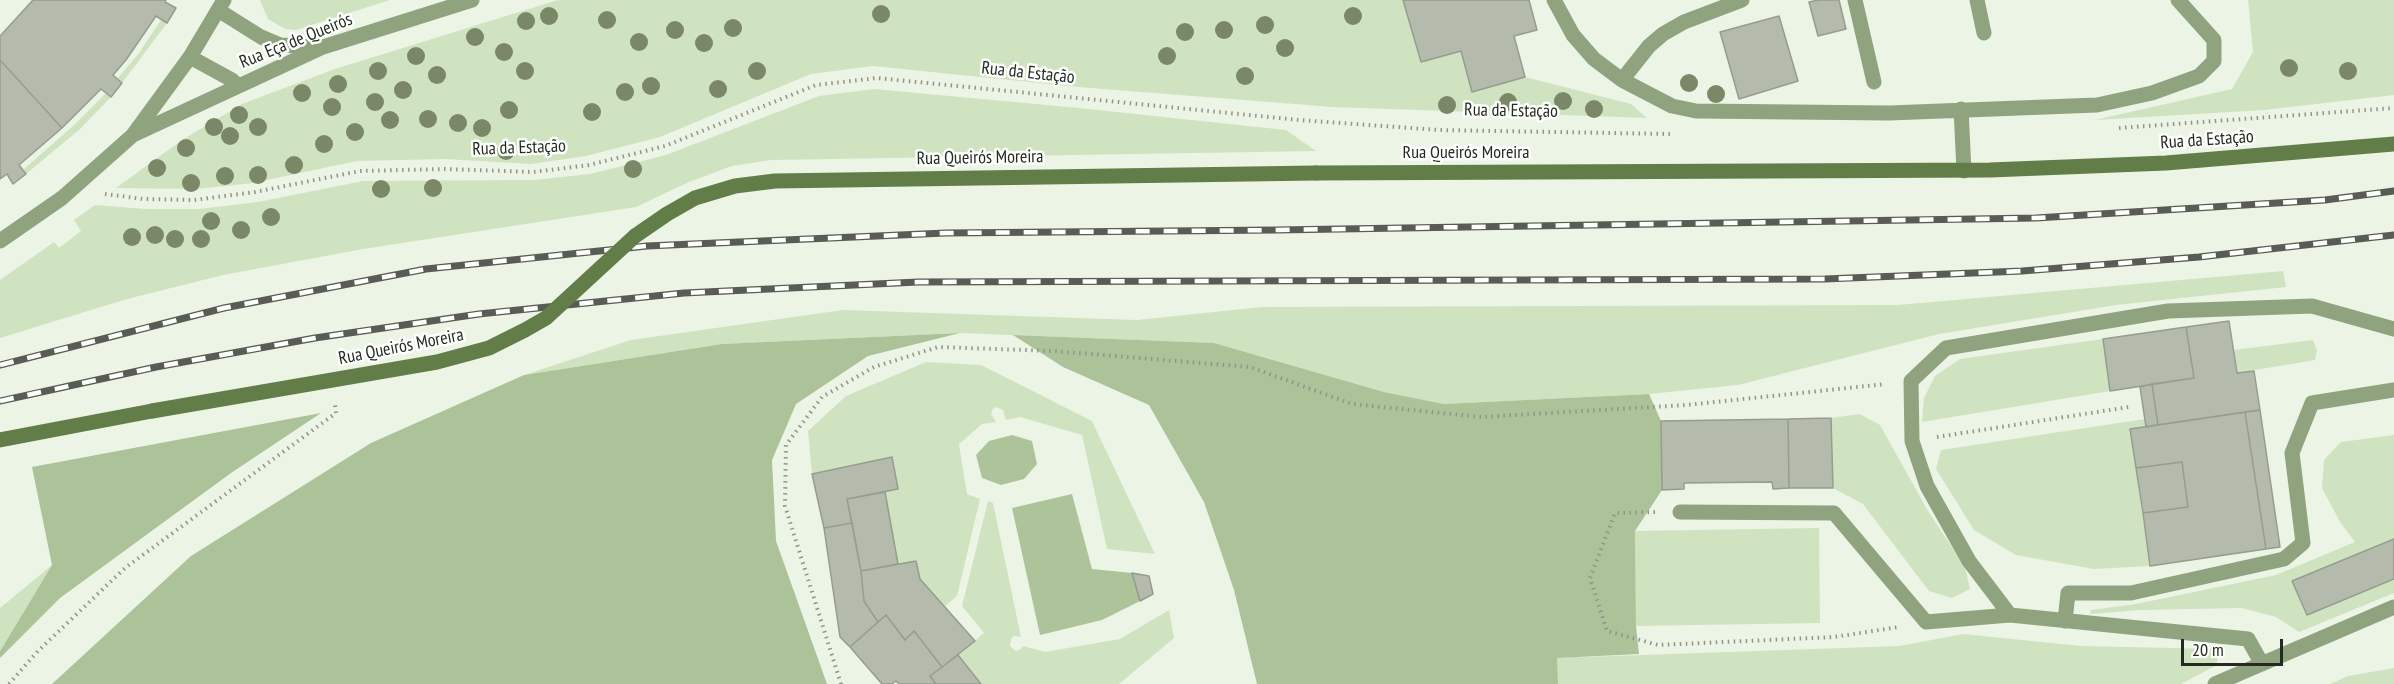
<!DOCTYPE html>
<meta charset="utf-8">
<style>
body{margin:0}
#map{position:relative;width:2394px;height:684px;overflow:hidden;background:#ecf4e5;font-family:"PT Sans Narrow",sans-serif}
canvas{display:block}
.scale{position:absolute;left:2181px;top:639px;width:102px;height:27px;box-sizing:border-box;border:3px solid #262923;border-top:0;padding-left:8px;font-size:18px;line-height:21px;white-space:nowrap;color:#262923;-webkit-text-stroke:4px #fdfffc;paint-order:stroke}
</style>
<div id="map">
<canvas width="2394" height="684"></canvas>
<div class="scale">20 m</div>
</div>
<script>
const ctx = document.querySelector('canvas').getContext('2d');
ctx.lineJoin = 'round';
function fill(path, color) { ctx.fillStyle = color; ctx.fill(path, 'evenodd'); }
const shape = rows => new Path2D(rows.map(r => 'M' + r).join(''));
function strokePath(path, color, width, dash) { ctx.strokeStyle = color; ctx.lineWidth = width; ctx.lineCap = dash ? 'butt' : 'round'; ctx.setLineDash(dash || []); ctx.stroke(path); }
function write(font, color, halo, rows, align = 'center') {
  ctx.font = font + ' "PT Sans Narrow",sans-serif'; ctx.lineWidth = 5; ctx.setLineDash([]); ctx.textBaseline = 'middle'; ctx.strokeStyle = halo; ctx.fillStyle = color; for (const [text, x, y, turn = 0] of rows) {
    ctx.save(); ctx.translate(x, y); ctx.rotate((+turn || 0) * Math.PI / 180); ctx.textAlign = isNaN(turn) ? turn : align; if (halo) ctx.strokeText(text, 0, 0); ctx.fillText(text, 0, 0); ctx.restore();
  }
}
const green = shape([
 [260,0,390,0,296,30,285,29,268,19],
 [558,0,1403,0,1420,62,1461,51,1473,92,1525,77,1631,104,1647,118,1333,107,1078,87,873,66,811,74,660,137,586,156,531,164,445,159,357,161,253,183,196,189,116,188,182,140,242,104,335,69],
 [2248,0,2394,0,2394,95,2264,110,2095,120,2232,89,2253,52],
 [161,20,167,23,122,83,117,79,139,53],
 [874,89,1079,108,1286,130,1316,151,771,160,732,166,689,182,636,207,363,249,223,275,127,299,0,338,0,280,54,242,59,248,81,231,74,220,95,205,146,209,199,209,258,202,363,181,534,180,590,174,666,155,819,96],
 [106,93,111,97,79,130,26,174,23,170,74,125],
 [2283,271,2286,287,2116,305,1939,334,1738,385,1649,394,1444,404,1384,392,1214,343,960,333,722,344,524,375,631,340,843,310,1137,320,1262,307,1898,305],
 [2103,339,2110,391,1922,422,1924,398,1935,376,1960,359],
 [2313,340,2317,350,2315,360,2237,373,2234,350],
 [926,362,981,365,1092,421,1155,554,1107,549,1082,435,1020,417,1006,420,1003,410,997,407,993,409,991,414,996,422,982,424,959,444,967,494,980,499,957,596,944,607,920,579,916,561,898,564,885,492,898,488,892,458,812,474,808,431,846,396],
 [1860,414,1880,425,1928,511,1965,567,1970,589,1952,598,1929,591,1863,504,1833,488,1831,418],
 [2145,419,2146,427,2130,429,2150,566,2094,569,2016,555,1974,530,1936,469,1941,450],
 [2394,435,2394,593,2299,632,2276,617,2242,608,2140,610,2090,614,2091,610,2136,604,2276,575,2355,542,2340,522,2322,488,2324,460,2341,442],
 [988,501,993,503,1021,637,1014,636,1011,639,1010,646,1016,651,1020,650,1023,646,1045,652,1120,639,1169,610,1174,638,1119,684,981,684,958,655,984,633,962,606],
 [1819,528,1820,623,1636,626,1635,531],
 [52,565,2,647,0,651,0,608],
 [1963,634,2081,646,2218,649,2217,665,2181,684,1558,684,1556,658,1900,646],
 [2394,668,2394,684,2330,684,2348,676]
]);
const forest = shape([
 [960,333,868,356,796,404,772,460,776,541,827,684,52,684,191,556,371,443,524,375,722,344],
 [1013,335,1214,343,1384,392,1444,404,1649,394,1661,421,1662,490,1635,531,1636,626,1639,654,1557,658,1558,684,1257,684,1234,590,1204,502,1149,405,1063,367],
 [321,413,231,473,60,598,0,658,0,651,52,565,32,467]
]);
const water = shape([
 [1012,435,1032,441,1037,464,1024,479,1001,485,982,478,976,455,989,441],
 [1072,494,1092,569,1132,573,1140,601,1102,620,1040,635,1012,508]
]);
const building = shape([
 [33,0,166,0,165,2,176,8,167,23,156,16,126,60,113,75,122,83,111,97,101,89,62,128,0,60,0,36,33,0],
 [1403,0,1529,0,1537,30,1514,36,1525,77,1472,92,1461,51,1421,62,1403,0],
 [1819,0,1839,0,1846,29,1818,36,1809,2,1819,0],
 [1779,16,1798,81,1739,99,1720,32,1779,16],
 [0,60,62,128,19,165,26,174,13,184,7,174,0,179,0,60],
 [2229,321,2237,373,2254,371,2260,410,2158,425,2152,384,2194,378,2186,327,2229,321],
 [2186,327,2194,378,2110,391,2103,339,2186,327],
 [2152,384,2158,425,2146,427,2140,387,2152,384],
 [2260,410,2280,547,2266,549,2245,412,2260,410],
 [2245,412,2266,549,2150,566,2143,513,2188,507,2182,462,2136,468,2130,429,2245,412],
 [1831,418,1833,488,1789,488,1788,419,1831,418],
 [1788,419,1789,488,1773,489,1772,482,1684,483,1684,489,1662,490,1661,421,1788,419],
 [892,457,898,489,847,499,852,523,824,528,812,474,892,457],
 [2182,462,2188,507,2143,513,2136,468,2182,462],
 [885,492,898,564,861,571,847,499,885,492],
 [852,523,861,571,864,601,878,622,850,647,840,637,824,528,852,523],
 [2394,539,2394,579,2307,615,2292,581,2394,539],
 [916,561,920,579,975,641,942,667,914,631,905,640,886,615,878,622,864,601,861,571,916,561],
 [1132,573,1149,576,1153,594,1140,601,1132,573],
 [886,615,905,640,914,631,942,667,930,676,936,684,899,684,896,681,892,684,882,684,850,647,886,615],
 [958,655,981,684,936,684,930,676,958,655]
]);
const path = shape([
 [2119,128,2394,108],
 [105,194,143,199,194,200,255,192,360,171,445,169,533,172,589,165,665,146,816,85,877,78,1299,120,1439,130,1670,134],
 [1937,437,2129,407],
 [1655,512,1615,513,1590,578,1607,631,1658,645,1834,637,1899,627],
 [9,684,38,651,125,568,336,413,335,405],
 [841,684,785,506,786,445,822,397,874,367,938,347,1054,351,1250,367,1352,404,1481,417,1686,405,1886,384]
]);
const lane = shape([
 [1554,0,1573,35,1594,59,1622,80,1672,106,1696,111,1889,113,2097,105,2152,93,2199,76,2214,61,2214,40,2178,0],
 [1855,0,1874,82],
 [1977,0,1984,33],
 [1622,80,1649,46,1663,34,1684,22,1742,0],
 [1961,109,1964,171],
 [1680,512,1834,513,1926,622,2010,615,2248,639,2262,664],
 [2010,615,1969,561,1927,486,1912,441,1911,381,1946,348,2168,311,2312,306,2394,329],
 [2065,621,2068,593,2131,593,2284,559,2303,543,2292,453,2312,403,2394,390],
 [2215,684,2394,607]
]);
const street = shape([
 [218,10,261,37,280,45,319,47],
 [190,57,232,80,238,86],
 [133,135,323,47,472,0],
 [0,241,62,198,133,135,190,57,224,0]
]);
const secondary = shape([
 [1316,173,1990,170,2166,163,2394,144],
 [0,440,152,411]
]);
const rail = shape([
 [0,365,224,308,426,269,647,246,946,233,1277,230,2036,218,2325,200,2394,191],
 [0,401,156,367,315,338,479,314,684,293,918,282,1825,279,2022,271,2199,257,2394,235]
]);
const secondaryBridge = shape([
 [152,411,437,362,489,348,525,330,546,318,635,236,667,214,695,198,735,186,775,181,1316,173]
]);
const trees = [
 [881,14],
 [549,16],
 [1353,16],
 [607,20],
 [526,21],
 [1265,25],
 [733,28],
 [675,30],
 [1224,30],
 [1185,32],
 [475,37],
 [639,42],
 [704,43],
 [1285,48],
 [504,52],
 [416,56],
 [1167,56],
 [2289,68],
 [378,71],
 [525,71],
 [757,71],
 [2348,71],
 [437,75],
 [1245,76],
 [1689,83],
 [338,84],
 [651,86],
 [718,89],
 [403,90],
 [625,92],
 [302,93],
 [1716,94],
 [1563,101],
 [375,102],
 [1508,102],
 [1447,105],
 [332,107],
 [1594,109],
 [509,110],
 [592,112],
 [239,115],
 [428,119],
 [390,120],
 [458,123],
 [214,127],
 [258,127],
 [482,128],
 [355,132],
 [230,136],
 [324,144],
 [186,148],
 [506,151],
 [294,165],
 [157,168],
 [633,169],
 [258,175],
 [225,176],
 [191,183],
 [433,188],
 [381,189],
 [271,217],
 [211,221],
 [241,230],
 [155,235],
 [132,237],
 [175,239],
 [201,239]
];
const streetNames = [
 ["Rua Eça de Queirós",296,41,-22],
 ["Rua da Estação",1028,73,6],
 ["Rua da Estação",1511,111,1],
 ["Rua da Estação",2207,140,-4],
 ["Rua da Estação",519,148,-2],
 ["Rua Queirós Moreira",1466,153],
 ["Rua Queirós Moreira",980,158,-1],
 ["Rua Queirós Moreira",401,347,-11]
];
fill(green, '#d0e3c0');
fill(forest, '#acc298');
fill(water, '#adc399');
fill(building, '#b4bbad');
strokePath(building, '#959d8f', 1.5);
strokePath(path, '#90958a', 4, [1.5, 4.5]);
strokePath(lane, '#90a37f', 15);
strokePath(street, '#90a37f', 15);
strokePath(secondary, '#627d47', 15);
strokePath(rail, '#585c54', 7);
strokePath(rail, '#fdfffc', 4.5, [14]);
strokePath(secondaryBridge, '#627d47', 15);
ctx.fillStyle = '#7a8868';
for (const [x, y] of trees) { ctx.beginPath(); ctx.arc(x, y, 9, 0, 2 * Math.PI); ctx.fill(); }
write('18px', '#262923', '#fdfffc', streetNames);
</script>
